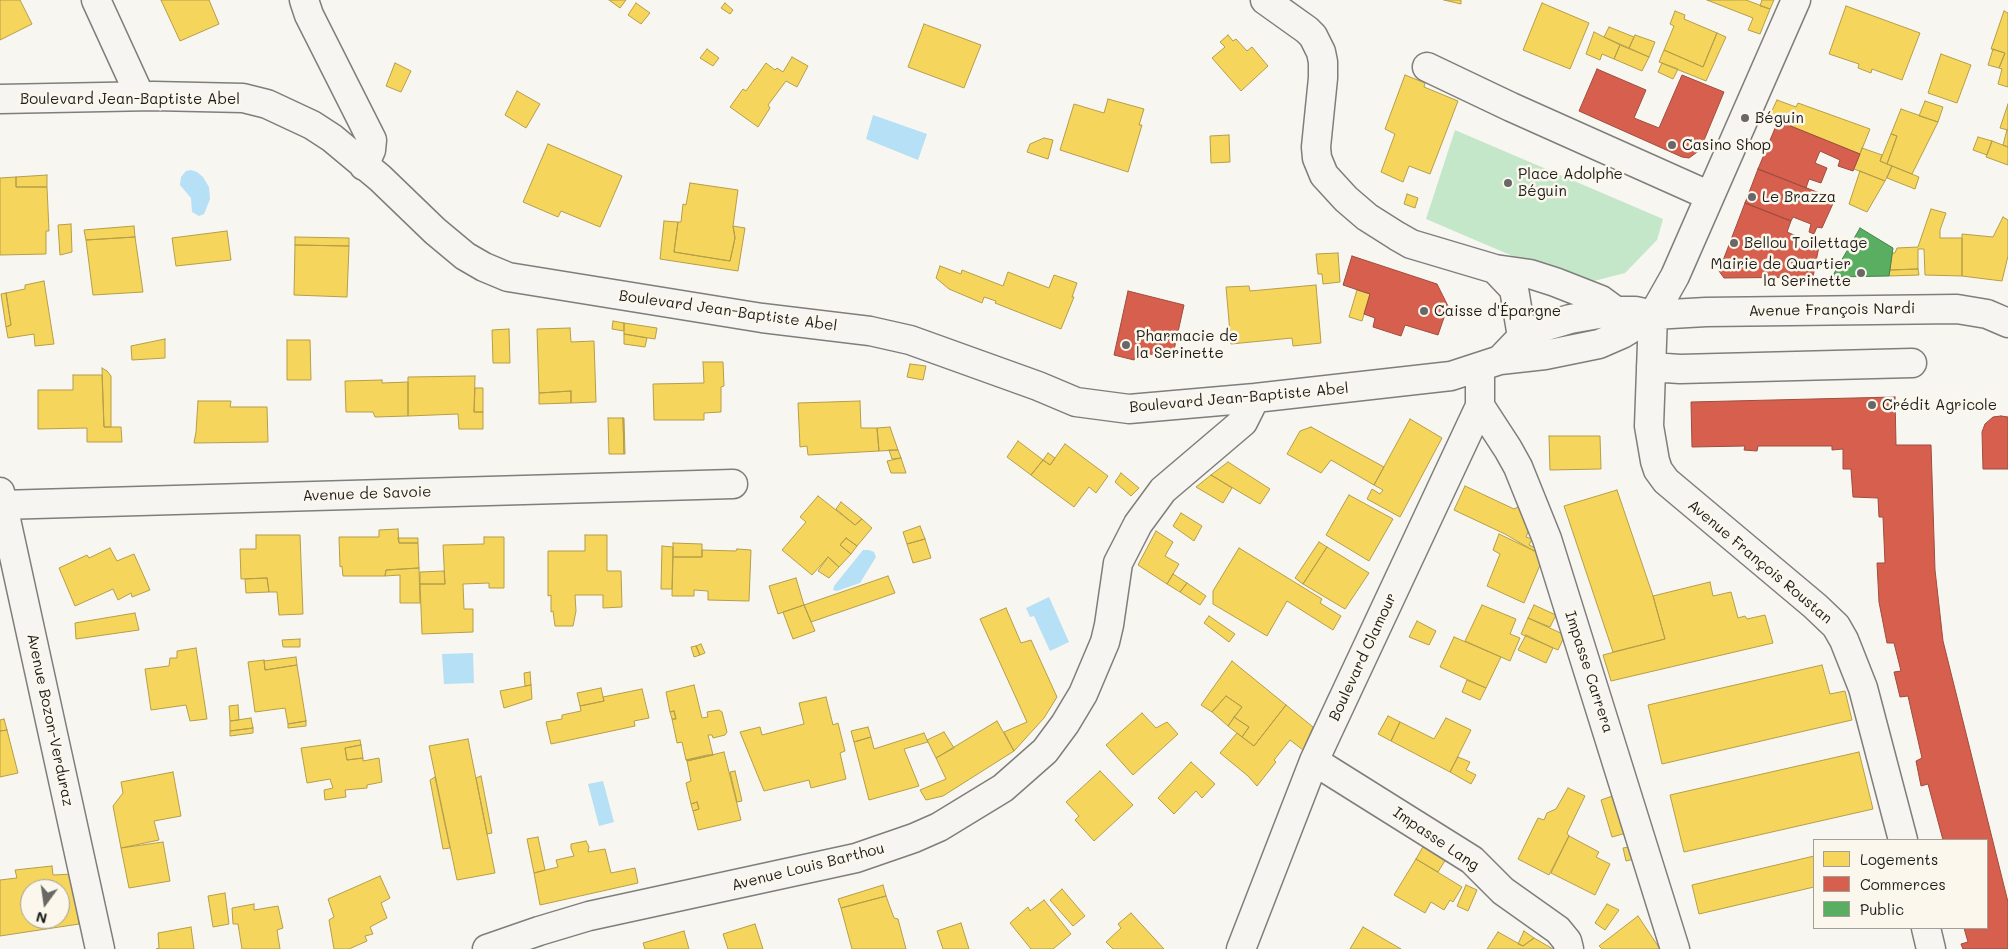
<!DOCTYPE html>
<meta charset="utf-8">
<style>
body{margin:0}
#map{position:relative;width:2008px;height:949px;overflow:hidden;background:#f8f6f0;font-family:Mali,sans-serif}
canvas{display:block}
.legend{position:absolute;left:1813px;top:839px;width:175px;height:90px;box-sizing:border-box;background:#fbf7ec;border:1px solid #a29f99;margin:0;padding:6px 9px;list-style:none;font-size:15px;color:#1c1c1c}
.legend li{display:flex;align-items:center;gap:10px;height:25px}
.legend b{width:25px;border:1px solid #a29f99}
.north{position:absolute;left:20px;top:879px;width:50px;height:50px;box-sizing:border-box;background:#fbf7ec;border:1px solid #a29f99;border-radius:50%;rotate:194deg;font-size:14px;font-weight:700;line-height:20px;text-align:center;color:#1c1c1c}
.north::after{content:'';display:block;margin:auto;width:18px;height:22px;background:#696866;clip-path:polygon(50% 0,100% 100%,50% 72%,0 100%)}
</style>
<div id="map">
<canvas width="2008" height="949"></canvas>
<ul class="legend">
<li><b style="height:14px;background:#f6d55c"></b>Logements</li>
<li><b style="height:14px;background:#d6604d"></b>Commerces</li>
<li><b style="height:14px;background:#5aae61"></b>Public</li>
</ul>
<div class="north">N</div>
</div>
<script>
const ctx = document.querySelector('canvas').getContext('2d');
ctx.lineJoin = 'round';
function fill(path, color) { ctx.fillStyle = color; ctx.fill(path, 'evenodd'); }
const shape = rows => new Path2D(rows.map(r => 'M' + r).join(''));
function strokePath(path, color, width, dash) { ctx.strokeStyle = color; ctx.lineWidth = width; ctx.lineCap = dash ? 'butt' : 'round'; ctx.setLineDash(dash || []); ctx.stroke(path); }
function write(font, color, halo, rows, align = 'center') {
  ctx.font = font + ' Mali,sans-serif'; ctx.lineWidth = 5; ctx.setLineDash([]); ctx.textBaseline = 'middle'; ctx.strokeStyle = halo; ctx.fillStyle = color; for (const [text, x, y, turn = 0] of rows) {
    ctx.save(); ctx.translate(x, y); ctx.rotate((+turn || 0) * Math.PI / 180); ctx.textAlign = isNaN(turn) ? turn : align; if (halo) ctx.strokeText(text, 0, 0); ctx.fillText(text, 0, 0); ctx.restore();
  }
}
const green = shape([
 [1455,130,1663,219,1657,240,1625,273,1586,283,1543,269,1426,219]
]);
const water = shape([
 [873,115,927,134,918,160,866,139],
 [191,170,197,172,203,177,209,187,210,199,204,214,199,216,192,212,191,198,180,185,181,177,186,171],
 [863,550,869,550,874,552,876,557,860,583,837,591,833,590,834,586],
 [1049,597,1069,642,1050,651,1034,616,1030,617,1026,608],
 [473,653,474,683,444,684,442,654],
 [603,781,614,822,599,826,588,784]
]);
const homes = shape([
 [0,0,20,0,32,24,0,40,0,0],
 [161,0,209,0,219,24,180,41,161,0],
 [609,0,626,0,620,8,609,0],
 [1444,0,1461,0,1461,4,1444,0],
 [1707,0,1746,0,1770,9,1760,34,1748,30,1753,18,1707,0],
 [1762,0,1774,0,1770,9,1760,6,1762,0],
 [636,3,650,13,641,24,628,15,636,3],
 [725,3,733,10,730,14,721,8,725,3],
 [1542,3,1589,23,1570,69,1523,50,1542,3],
 [1846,6,1920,33,1902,80,1872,69,1871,73,1858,68,1859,64,1829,54,1846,6],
 [1675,11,1685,15,1684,19,1717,33,1703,67,1664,50,1674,26,1670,24,1675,11],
 [2004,11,2008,13,2008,87,1998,84,2002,69,1999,68,2005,53,1991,49,2004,11],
 [924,24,981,45,964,88,908,67,924,24],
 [1609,27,1634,37,1629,48,1604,37,1609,27],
 [1594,32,1620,45,1614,59,1602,54,1600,60,1586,54,1594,32],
 [1717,33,1726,37,1706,81,1659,62,1664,50,1703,67,1717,33],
 [1228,35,1233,41,1236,39,1247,51,1252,47,1268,66,1241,91,1212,58,1225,47,1220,42,1228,35],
 [1635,35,1655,42,1649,57,1629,48,1635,35],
 [1620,45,1649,57,1642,71,1614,59,1620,45],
 [707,49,719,58,713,66,700,58,707,49],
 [1993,49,2005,53,1999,68,1988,65,1993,49],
 [1941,54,1971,65,1957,103,1928,93,1941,54],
 [792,57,808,66,797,87,786,81,768,105,770,108,758,127,730,107,743,89,746,91,766,63,775,70,777,68,783,72,792,57],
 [395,63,411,71,401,92,386,86,395,63],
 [1662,63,1678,69,1673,79,1658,72,1662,63],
 [1405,75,1425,83,1424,87,1458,101,1430,174,1409,166,1403,182,1381,172,1395,134,1385,129,1405,75],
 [517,91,540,104,526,128,505,115,517,91],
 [1108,99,1144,109,1139,125,1142,125,1128,172,1060,150,1074,104,1104,113,1108,99],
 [1777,100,1796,107,1798,103,1870,129,1860,154,1769,117,1777,100],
 [1925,101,1943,107,1938,122,1919,116,1925,101],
 [2008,104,2008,130,2000,128,2008,104],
 [1901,109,1938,122,1912,174,1887,164,1897,136,1891,134,1901,109],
 [2007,130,2008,130,2008,147,2003,145,2007,130],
 [1891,134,1897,136,1887,164,1880,161,1891,134],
 [1229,135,1230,162,1211,163,1210,136,1229,135],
 [1978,137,1992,141,1987,155,1973,150,1978,137],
 [1044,138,1053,140,1048,159,1027,152,1030,144,1044,138],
 [1992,141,2008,147,2008,165,1986,157,1992,141],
 [548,144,622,176,600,227,561,211,558,217,523,202,548,144],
 [1862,148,1882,155,1880,161,1892,166,1885,181,1854,169,1862,148],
 [1892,166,1919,177,1915,189,1887,178,1892,166],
 [1860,171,1885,181,1867,212,1849,204,1860,171],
 [47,175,47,187,16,187,16,177,47,175],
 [16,177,16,187,47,187,49,231,46,231,46,254,0,255,0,178,16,177],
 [690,183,738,190,733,226,735,238,730,261,674,252,678,222,681,222,683,204,686,205,690,183],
 [1407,194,1418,198,1415,208,1404,204,1407,194],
 [1931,209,1946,213,1940,230,1940,238,1962,238,1962,276,1925,275,1924,249,1918,249,1918,269,1890,270,1892,253,1895,253,1897,248,1918,247,1931,209],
 [2003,217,2008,220,2008,256,2002,281,1962,276,1962,234,1993,237,2003,217],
 [664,221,678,222,674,252,730,261,735,238,733,226,745,228,738,271,660,259,664,221],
 [71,224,72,252,60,255,58,225,71,224],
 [134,226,135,237,86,240,84,230,134,226],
 [227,231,231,260,176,266,172,238,227,231],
 [135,237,143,292,93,295,86,240,135,237],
 [295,237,349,238,349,246,295,245,295,237],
 [295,245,349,246,347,297,294,295,295,245],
 [1338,253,1340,282,1323,284,1322,274,1318,274,1316,254,1338,253],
 [940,266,961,274,962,270,1003,286,1008,272,1049,288,1054,275,1077,283,1072,297,1074,297,1061,329,995,303,996,301,984,297,982,303,949,289,936,278,940,266],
 [1918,269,1919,275,1889,276,1890,270,1918,269],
 [44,281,54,344,35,346,34,334,8,338,6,327,11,325,6,293,25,289,25,285,44,281],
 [1316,285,1321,343,1293,346,1292,338,1231,344,1226,287,1249,286,1250,291,1316,285],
 [1357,290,1370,294,1362,321,1349,317,1357,290],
 [6,293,11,325,6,327,1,294,6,293],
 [613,321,624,323,624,331,612,329,613,321],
 [624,323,657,328,655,339,624,334,624,323],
 [570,328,571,342,594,341,596,402,571,403,571,391,539,393,537,329,570,328],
 [509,329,510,363,493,363,492,330,509,329],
 [624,334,647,338,645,347,624,344,624,334],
 [165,339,165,358,132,360,131,346,165,339],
 [287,340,310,340,311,380,287,380,287,340],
 [703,362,723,362,724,386,721,387,721,412,704,413,704,420,654,420,653,384,704,383,703,362],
 [910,364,926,366,923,380,907,377,910,364],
 [102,368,107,371,111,376,111,427,104,427,102,368],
 [73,375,102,375,104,427,121,427,122,442,87,442,87,428,38,429,38,390,73,390,73,375],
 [475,376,474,412,483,412,483,429,459,429,458,414,408,416,408,377,475,376],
 [382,380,382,383,408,382,408,416,375,417,373,412,346,412,345,381,382,380],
 [475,388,483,388,483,412,474,412,475,388],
 [571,391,571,403,539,404,539,393,571,391],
 [198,401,231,401,230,407,267,407,268,442,194,443,196,432,198,401],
 [860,401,861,428,877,428,879,451,808,455,807,446,800,447,798,403,860,401],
 [608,418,623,418,624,454,609,454,608,418],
 [623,418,624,418,625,454,624,454,623,418],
 [1410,419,1442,438,1400,517,1367,499,1372,489,1380,494,1383,490,1374,485,1410,419],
 [890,427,898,450,879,451,877,428,890,427],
 [1311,427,1384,467,1374,485,1331,460,1321,473,1287,454,1300,431,1311,427],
 [1549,436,1600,436,1601,469,1550,470,1549,436],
 [1018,441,1043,460,1031,475,1007,457,1018,441],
 [1065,444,1108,476,1096,493,1089,487,1074,507,1031,475,1043,460,1050,465,1065,444],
 [889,450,898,450,901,458,892,459,889,450],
 [1048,453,1055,458,1050,465,1043,460,1048,453],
 [901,458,906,473,891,473,887,461,901,458],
 [1228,462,1270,489,1260,504,1211,475,1228,462],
 [1121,473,1139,488,1131,496,1115,482,1121,473],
 [1211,475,1232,488,1223,503,1196,487,1211,475],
 [1465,486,1514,509,1524,504,1531,524,1526,537,1532,539,1529,545,1536,548,1534,551,1505,534,1454,510,1465,486],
 [1617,490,1653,596,1665,639,1613,652,1564,506,1617,490],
 [1349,495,1393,519,1369,561,1326,535,1349,495],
 [818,496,855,525,862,519,872,528,857,546,846,538,840,545,851,554,839,567,828,557,812,575,782,550,806,522,800,517,818,496],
 [841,502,862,519,855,525,836,509,841,502],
 [1181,513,1202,526,1194,541,1173,526,1181,513],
 [920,526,925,539,907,544,903,532,920,526],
 [398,529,399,543,418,543,419,568,386,570,385,576,343,576,342,566,340,567,339,537,379,537,379,530,398,529],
 [1156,531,1173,542,1165,556,1179,564,1167,584,1138,565,1156,531],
 [1499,534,1543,555,1543,558,1524,603,1487,586,1500,554,1493,550,1499,534],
 [256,535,300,535,303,614,279,615,277,592,269,592,267,578,241,579,240,549,256,549,256,535],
 [585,535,607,535,607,571,621,571,622,607,603,608,603,595,575,595,576,611,573,626,555,626,553,611,551,612,551,595,548,596,548,551,585,551,585,535],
 [484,537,504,537,504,588,489,588,489,583,463,584,464,609,473,609,473,632,422,634,420,584,445,584,443,545,484,544,484,537],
 [398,538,418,538,418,543,399,543,398,538],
 [846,538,857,546,851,554,840,545,846,538],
 [925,539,931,558,913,563,907,544,925,539],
 [1319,542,1327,547,1303,584,1295,578,1319,542],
 [673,543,702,544,702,557,673,557,673,543],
 [662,546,673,547,672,589,661,589,662,546],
 [1327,547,1369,573,1345,609,1303,584,1327,547],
 [110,548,117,561,134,554,150,590,132,597,131,593,118,600,113,589,75,606,59,568,87,555,89,558,110,548],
 [1239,548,1322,599,1320,603,1341,616,1333,630,1287,601,1267,636,1213,604,1213,591,1239,548],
 [737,549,751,550,749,601,708,600,708,591,694,590,694,596,672,596,673,557,702,557,702,550,736,551,737,549],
 [828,557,839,567,829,578,818,571,828,557],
 [419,568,420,603,400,603,400,575,385,576,386,570,419,568],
 [444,571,445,584,420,584,420,572,444,571],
 [1173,574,1187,583,1180,592,1167,584,1173,574],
 [888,576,895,593,811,622,804,605,888,576],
 [267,578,269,592,246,593,245,579,267,578],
 [796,578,804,605,778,614,769,586,796,578],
 [1710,582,1713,596,1731,592,1738,618,1745,616,1747,619,1765,615,1773,643,1611,681,1603,655,1665,639,1653,596,1710,582],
 [1187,583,1206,596,1200,605,1180,592,1187,583],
 [804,605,815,631,793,639,783,612,804,605],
 [1482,605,1516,619,1510,634,1520,638,1510,661,1465,641,1482,605],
 [1534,605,1556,615,1550,627,1528,618,1534,605],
 [1006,608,1021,643,1031,640,1057,697,1044,718,1014,751,1004,732,1027,722,980,619,1006,608],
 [135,613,139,630,76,639,75,623,135,613],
 [1209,616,1235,634,1229,642,1204,623,1209,616],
 [1528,618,1565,635,1558,650,1521,634,1528,618],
 [1417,621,1436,631,1429,645,1409,637,1417,621],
 [1526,635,1553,648,1546,663,1518,650,1526,635],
 [1454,637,1501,657,1486,688,1440,667,1454,637],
 [300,639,300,647,283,647,282,640,300,639],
 [701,644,705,653,700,655,696,646,701,644],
 [696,646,700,655,694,657,691,647,696,646],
 [196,648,207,719,190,721,186,705,151,710,145,669,169,666,170,658,177,658,177,651,196,648],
 [296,657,297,665,265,670,264,661,296,657],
 [264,660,265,670,297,665,306,721,288,724,285,708,255,712,248,662,264,660],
 [1232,661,1286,705,1254,746,1242,737,1249,727,1234,717,1242,707,1226,696,1212,712,1201,705,1232,661],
 [1822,665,1830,694,1845,691,1852,720,1662,764,1648,705,1822,665],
 [530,672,531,685,525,686,524,673,530,672],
 [1467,680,1486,688,1480,700,1462,692,1467,680],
 [531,685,532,699,504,708,500,691,531,685],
 [694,685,702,718,708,717,707,712,719,710,722,712,727,732,725,735,713,738,712,735,708,735,713,755,686,760,682,742,677,743,672,719,676,719,674,711,670,712,666,692,694,685],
 [601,688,604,701,580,706,577,693,601,688],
 [642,689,649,718,634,721,635,726,551,744,546,722,562,719,562,715,581,711,580,706,604,701,603,697,642,689],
 [1226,696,1242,707,1228,726,1212,712,1226,696],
 [826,697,833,725,838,723,845,751,840,753,846,779,811,788,809,780,764,791,740,732,760,727,762,735,804,724,799,703,826,697],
 [238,705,239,720,230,721,229,706,238,705],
 [1286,705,1313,727,1303,750,1290,740,1274,760,1276,762,1257,786,1248,776,1220,753,1237,733,1254,746,1286,705],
 [674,711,676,719,672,719,670,712,674,711],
 [1142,713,1156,728,1167,722,1178,734,1133,775,1106,745,1142,713],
 [1388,716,1400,722,1391,741,1378,734,1388,716],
 [1234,717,1249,727,1242,737,1228,726,1234,717],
 [251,718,253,728,230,731,230,721,251,718],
 [1446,718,1471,730,1450,772,1391,741,1400,722,1434,739,1446,718],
 [4,719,7,730,0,731,0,720,4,719],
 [306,721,306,726,288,728,288,724,306,721],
 [997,721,1014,751,943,796,926,800,920,790,946,779,936,758,997,721],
 [868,727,871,737,854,742,851,731,868,727],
 [253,728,253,733,230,736,230,731,253,728],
 [7,730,18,773,0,777,0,731,7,730],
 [944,732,954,748,936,758,927,740,944,732],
 [924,733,928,742,904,749,919,786,869,800,854,742,871,737,874,749,924,733],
 [468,739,495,873,457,880,429,746,468,739],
 [360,740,361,745,345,748,347,760,363,758,363,761,379,758,382,782,367,785,367,788,345,790,346,797,325,800,324,790,333,788,330,779,307,783,301,748,360,740],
 [361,745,363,758,347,760,345,748,361,745],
 [724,752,741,820,698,830,693,811,699,809,697,802,691,804,686,783,691,781,687,761,724,752],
 [1859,752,1873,809,1684,852,1670,795,1859,752],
 [713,755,687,761,686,760,707,755,713,755],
 [1458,757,1470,762,1466,770,1476,775,1471,784,1450,772,1458,757],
 [1191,762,1215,784,1202,798,1196,791,1174,814,1158,798,1191,762],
 [735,771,742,801,737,802,730,772,735,771],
 [1100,771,1133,805,1094,841,1075,820,1079,816,1066,802,1100,771],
 [173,772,181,816,154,821,159,840,121,848,113,806,123,793,121,782,173,772],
 [481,776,492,833,487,834,476,778,481,776],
 [435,777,450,848,443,849,430,780,435,777],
 [1568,788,1585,796,1567,833,1569,836,1549,875,1518,859,1538,818,1544,820,1547,813,1556,809,1568,788],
 [1618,794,1630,832,1612,837,1601,800,1618,794],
 [697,802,699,809,693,811,691,804,697,802],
 [1569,836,1599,852,1596,857,1610,864,1595,895,1551,873,1569,836],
 [538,837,545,870,534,873,527,839,538,837],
 [586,841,589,847,588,852,605,849,611,873,635,868,638,883,540,905,534,873,558,867,556,860,574,856,571,848,571,844,586,841],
 [163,842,170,881,129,888,121,848,163,842],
 [1424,845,1446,859,1438,872,1416,859,1424,845],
 [1634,846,1638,858,1626,861,1623,848,1634,846],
 [1814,856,1814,887,1699,914,1692,885,1814,856],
 [1416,859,1462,887,1453,902,1450,900,1444,910,1431,902,1425,913,1394,895,1416,859],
 [52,866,53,875,73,874,79,924,0,936,0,880,17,878,15,870,52,866],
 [30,889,60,889,60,919,30,919,30,889],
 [380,876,390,898,381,903,387,918,370,927,373,934,365,936,367,941,349,949,334,949,329,920,334,917,328,899,380,876],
 [883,885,886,896,841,908,838,899,883,885],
 [1466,885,1477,890,1468,911,1457,906,1466,885],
 [1062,889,1085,916,1073,926,1050,900,1062,889],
 [225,893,229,924,213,927,208,896,225,893],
 [886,896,894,918,898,919,906,949,852,949,841,908,886,896],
 [1044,900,1071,934,1053,949,1031,949,1010,923,1028,907,1030,911,1044,900],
 [254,904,254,910,278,906,283,928,277,930,280,949,242,949,238,924,233,924,232,908,254,904],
 [1607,904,1619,910,1605,930,1595,923,1607,904],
 [1131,913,1164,949,1113,949,1106,942,1121,928,1118,924,1131,913],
 [1638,916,1660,949,1602,949,1599,946,1638,916],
 [961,923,969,949,943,949,937,931,961,923],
 [755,924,763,949,728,949,723,934,755,924],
 [191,927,194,949,156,949,159,948,158,933,191,927],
 [1363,927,1401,949,1350,949,1363,927],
 [684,931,689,949,645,949,643,943,684,931],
 [1524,931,1534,938,1523,946,1518,944,1524,931],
 [1498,932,1523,946,1534,938,1553,949,1487,949,1498,932]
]);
const shops = shape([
 [1597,69,1646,90,1634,118,1659,128,1682,75,1724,92,1700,150,1689,158,1682,157,1579,111,1597,69],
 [1778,121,1860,154,1853,171,1838,166,1840,160,1820,151,1815,163,1827,168,1821,183,1809,179,1806,188,1758,169,1778,121],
 [1758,169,1835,199,1822,228,1817,227,1814,234,1809,232,1811,224,1793,217,1791,221,1745,203,1758,169],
 [1745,203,1791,221,1787,232,1812,243,1820,241,1813,277,1724,278,1719,271,1745,203],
 [1352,256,1437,284,1448,306,1438,335,1405,325,1401,336,1373,327,1375,318,1364,314,1370,294,1343,285,1352,256],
 [1128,291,1184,305,1172,359,1137,351,1134,360,1114,355,1128,291],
 [1895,397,1896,445,1931,445,1935,570,1943,641,2008,902,2008,949,1963,949,1961,944,1968,942,1964,928,1987,928,1987,840,1943,840,1928,784,1921,786,1916,761,1922,758,1908,696,1900,697,1894,672,1901,671,1894,643,1887,643,1879,602,1877,563,1885,563,1883,517,1879,517,1878,498,1853,497,1851,469,1843,469,1843,449,1832,450,1832,446,1758,446,1757,451,1744,450,1745,446,1692,447,1691,402,1895,397],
 [2001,416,2008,417,2008,469,1983,469,1982,432,1985,424,1993,417,2001,416]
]);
const public = shape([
 [1860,228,1893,248,1889,276,1832,277,1860,228]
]);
const minor = shape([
 [96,0,140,96],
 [304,0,309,15,372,140,371,150,364,166],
 [1265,0,1307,30,1313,36,1321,52,1323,62,1323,78,1316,147,1317,158,1324,175,1346,199,1367,217,1397,236,1411,244,1495,269],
 [1796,0,1675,276,1653,315,1649,426,1655,461,1658,470,1666,481,1815,606,1836,626,1844,640,1863,688,1903,840],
 [1427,67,1511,107,1710,196],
 [0,99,154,96,243,98,267,104,312,125,332,138,380,178,435,231,465,256,484,267,508,277,762,318,870,331,910,340,1038,386,1076,402,1129,409,1255,398,1451,376,1500,360,1545,355,1599,344,1622,334,1653,315],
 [1522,337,1514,289,1495,269,1530,274,1555,282,1601,300,1616,311],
 [1500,360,1522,337,1543,327,1570,319,1616,311,1635,311,1653,315,1706,312,1957,309,1987,314,2008,323],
 [1651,367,1680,369,1912,363],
 [1480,406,1508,449,1518,467,1547,539,1675,949],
 [0,492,100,949],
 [0,505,733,484],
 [1314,761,1472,860,1503,891,1558,930,1567,941,1569,949],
 [1926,928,1931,949],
 [487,949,539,931,589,916,856,858,914,838,939,827,1003,788,1045,751,1065,724,1083,694,1105,642,1109,625,1118,563,1138,524,1163,490,1243,422,1255,398],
 [1241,949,1314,761,1480,406,1480,367]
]);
const markers = [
 [1745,118,5,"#696866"],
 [1672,145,5,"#696866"],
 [1508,183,5,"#696866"],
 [1752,197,5,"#696866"],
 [1734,243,5,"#696866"],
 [1861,273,5,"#696866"],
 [1424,311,5,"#696866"],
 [1126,345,5,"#696866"],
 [1872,405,5,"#696866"]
];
const streetNames = [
 ["Boulevard Jean-Baptiste Abel",130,99],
 ["Avenue François Nardi",1832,310,-1],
 ["Boulevard Jean-Baptiste Abel",728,311,8],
 ["Boulevard Jean-Baptiste Abel",1239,398,-5],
 ["Avenue de Savoie",367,494,-2],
 ["Avenue François Roustan",1760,562,40],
 ["Boulevard Clamour",1363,657,-65],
 ["Impasse Carrera",1589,672,72],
 ["Avenue Bozon-Verduraz",50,720,78],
 ["Impasse Lang",1436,839,34],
 ["Avenue Louis Barthou",808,867,-14]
];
const poiNames = [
 ["Béguin",1755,118],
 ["Casino Shop",1682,145],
 ["Place Adolphe",1518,174],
 ["Béguin",1518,191],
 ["Le Brazza",1762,197],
 ["Bellou Toilettage",1744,243],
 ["Mairie de Quartier",1851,264,"right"],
 ["la Serinette",1851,281,"right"],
 ["Caisse d'Épargne",1434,311],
 ["Pharmacie de",1136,336],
 ["la Serinette",1136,353],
 ["Crédit Agricole",1882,405]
];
fill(green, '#c3e7c8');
fill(water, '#b5e0f6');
fill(homes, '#f6d55c');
strokePath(homes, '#b59e49', 1);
fill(shops, '#d6604d');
strokePath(shops, '#9e4c3e', 1);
fill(public, '#5aae61');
strokePath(public, '#47824c', 1);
strokePath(minor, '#7f7e7b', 31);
strokePath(minor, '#f6f5f1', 28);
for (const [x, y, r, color] of markers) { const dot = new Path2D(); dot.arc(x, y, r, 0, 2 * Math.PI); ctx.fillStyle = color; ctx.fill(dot); strokePath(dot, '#fbf7ec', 2); }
write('15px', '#1c1c1c', '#fbf7ec', streetNames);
write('15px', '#1c1c1c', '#fbf7ec', poiNames, 'left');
</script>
